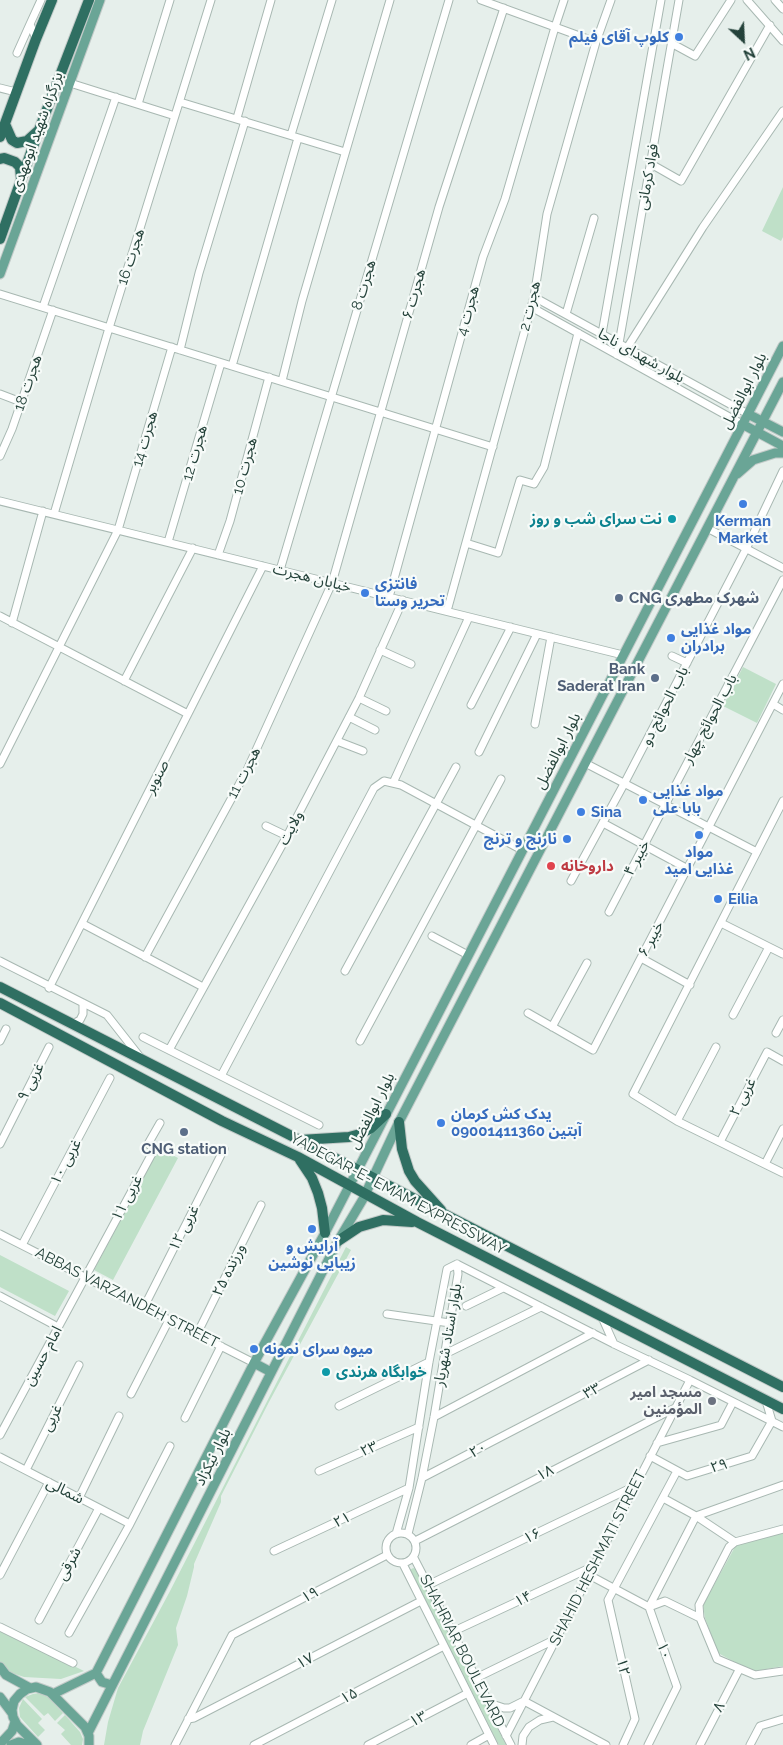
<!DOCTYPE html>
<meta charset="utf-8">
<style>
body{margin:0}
#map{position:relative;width:783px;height:1745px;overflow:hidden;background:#e6efeb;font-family:Raleway,sans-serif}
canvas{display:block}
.north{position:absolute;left:718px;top:15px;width:50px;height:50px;-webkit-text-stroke:4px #f7fbf9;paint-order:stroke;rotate:155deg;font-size:14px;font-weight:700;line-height:20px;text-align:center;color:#24423a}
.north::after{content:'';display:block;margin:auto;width:18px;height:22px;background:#24423a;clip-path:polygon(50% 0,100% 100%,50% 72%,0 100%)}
</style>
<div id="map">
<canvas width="783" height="1745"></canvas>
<div class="north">N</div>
</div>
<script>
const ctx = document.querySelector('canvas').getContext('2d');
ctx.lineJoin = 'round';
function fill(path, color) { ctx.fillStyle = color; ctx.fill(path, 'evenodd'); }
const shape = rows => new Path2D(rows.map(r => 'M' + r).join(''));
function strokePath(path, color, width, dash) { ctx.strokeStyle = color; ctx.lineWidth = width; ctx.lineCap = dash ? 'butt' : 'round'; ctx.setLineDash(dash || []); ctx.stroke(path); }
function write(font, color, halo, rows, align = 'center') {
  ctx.font = font + ' Raleway,"Noto Sans Arabic",sans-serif'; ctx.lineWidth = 4.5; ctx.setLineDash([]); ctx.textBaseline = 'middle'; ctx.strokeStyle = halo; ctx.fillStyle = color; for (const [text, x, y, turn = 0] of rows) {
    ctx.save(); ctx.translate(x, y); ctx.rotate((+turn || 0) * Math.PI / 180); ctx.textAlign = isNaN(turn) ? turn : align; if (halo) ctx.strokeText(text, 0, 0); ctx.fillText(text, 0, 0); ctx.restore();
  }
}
const green = shape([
 [783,187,783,237,781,241,762,231],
 [743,667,776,684,757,723,723,706],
 [159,1148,178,1158,113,1280,94,1270],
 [346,1247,351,1250,269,1402,221,1496,221,1502,194,1564,194,1567,187,1596,176,1628,178,1645,143,1731,140,1745,104,1745,108,1722,118,1688,169,1593],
 [0,1255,69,1291,55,1316,0,1287],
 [783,1532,783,1666,756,1671,740,1665,718,1653,705,1618,703,1605,736,1545],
 [413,1568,417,1569,506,1745,499,1745,410,1570],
 [0,1629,84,1671,61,1679,24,1677,9,1672,0,1662],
 [39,1693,48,1697,63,1713,55,1721,48,1713,44,1716,25,1697,33,1694],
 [23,1699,42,1719,38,1723,45,1730,38,1737,20,1717,19,1708],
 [65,1715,80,1732,83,1739,82,1745,71,1745,61,1734,65,1730,57,1723]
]);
const minor = shape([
 [481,0,596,42],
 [747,0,783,41],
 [775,0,783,9],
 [36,39,30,24,41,0],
 [671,43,695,56,731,0],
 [17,53,30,24],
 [70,83,175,116],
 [0,88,16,92],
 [180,102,345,152],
 [138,104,170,0],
 [237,118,271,0],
 [291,135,332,0],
 [651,164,681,181,770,25],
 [0,294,493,447],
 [534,297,748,414],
 [43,307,116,97],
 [531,307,742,424],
 [566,314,594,218],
 [600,345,661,0],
 [627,348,703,227,783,111],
 [180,350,199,273,245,121],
 [617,355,679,0],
 [232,366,298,138],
 [282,381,302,301,390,0],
 [0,394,21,402],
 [0,456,12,429,53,310],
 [0,501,623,655],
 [54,514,109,328,211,0],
 [707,528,783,568],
 [168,542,221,363],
 [466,543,498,553,520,480,534,484,544,467,578,333],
 [218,555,230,521,269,377],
 [280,570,449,0],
 [389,597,483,257,505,199,555,27,564,0],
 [447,611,534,297,547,214,596,42,611,0],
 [0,616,188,714],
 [12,623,43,511],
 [380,650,411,664],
 [672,656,687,663],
 [124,681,193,548],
 [359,698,386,711],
 [773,704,783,710],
 [471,705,511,627],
 [349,717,375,730],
 [535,724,551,637],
 [337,741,363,751],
 [479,752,537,634],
 [585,763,757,852],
 [0,764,118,530,172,347],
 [393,783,469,617],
 [783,801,633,1094,677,1121,783,1173],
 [603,823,688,869],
 [266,826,287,836],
 [571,881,624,784,746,549,783,471],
 [609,912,783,580],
 [721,923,783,954],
 [83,924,203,987],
 [432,936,468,955],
 [145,957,247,770,332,583,439,207,504,8],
 [641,958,690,985],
 [0,961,107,1015,140,1057],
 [345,971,456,767],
 [49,988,263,566],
 [528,1013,593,1050,783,684],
 [733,1015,769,947],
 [73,1024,80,1020,83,1014,83,1003],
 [552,1027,587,963],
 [776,1033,783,1020],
 [143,1037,319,1125],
 [0,1041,6,1029],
 [360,1041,501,779],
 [169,1050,287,836,359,698,403,600],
 [221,1076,374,788,384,781,401,785,522,850],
 [677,1121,716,1047],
 [720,1142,767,1052,783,1061],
 [0,1144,49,1047],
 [765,1164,783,1129],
 [0,1234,254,1363],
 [22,1245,110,1078],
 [457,1264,614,1344,690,1380,783,1427],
 [0,1296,58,1327],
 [466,1306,503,1288],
 [144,1307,224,1149],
 [387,1314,450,1323],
 [601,1315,614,1344],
 [197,1334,261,1205],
 [445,1354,541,1307],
 [131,1394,169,1320],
 [339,1406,429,1362],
 [434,1417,593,1333],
 [185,1418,221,1346],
 [0,1435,155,1148,148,1144,160,1123],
 [657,1443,721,1425,733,1402],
 [650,1456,687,1476,752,1456,772,1421,766,1401],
 [0,1457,130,1524],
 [26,1470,79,1365],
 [319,1471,419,1427],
 [422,1478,649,1360],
 [79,1498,119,1416],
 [663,1498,696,1516,735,1542],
 [783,1529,735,1542,729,1547,699,1605,700,1618,717,1659,755,1675,783,1671],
 '386 1548a15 15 0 1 1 30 0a15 15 0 1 1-30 0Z',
 [396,1534,409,1488,429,1362,447,1269,457,1264],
 [408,1534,422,1478,434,1417,458,1274,457,1264],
 [415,1541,675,1408],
 [274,1551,409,1488],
 [414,1558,511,1745],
 [403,1564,494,1745],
 [0,1575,49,1482],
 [589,1575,649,1607,696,1516,783,1485],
 [428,1585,635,1486],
 [39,1620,99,1508],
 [0,1627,73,1663],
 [452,1632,594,1566],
 [69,1633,130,1524,170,1446],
 [476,1678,556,1639],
 [489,1703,504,1708,510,1708,524,1701,606,1745],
 [188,1719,194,1718,421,1601],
 [506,1736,690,1380],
 [175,1745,232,1635,387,1555],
 [254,1745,444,1646],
 [368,1745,468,1693],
 [471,1745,489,1735],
 [522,1745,523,1736,529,1727,540,1720,553,1717],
 [623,1745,635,1719,608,1600,677,1471],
 [648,1745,677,1687,649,1607,665,1601,700,1618],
 [700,1745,739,1670],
 [750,1745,760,1726,783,1719]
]);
const major = shape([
 [0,274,100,0],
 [748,414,783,432],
 [742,424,783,446],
 [737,474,753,460,775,453,783,453],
 [254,1363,271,1372],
 [0,1667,6,1675,30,1688],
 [96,1673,102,1682,112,1685],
 [53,1694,96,1673,254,1363,325,1233,783,346],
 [0,1697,12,1713],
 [88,1733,338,1241,363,1199,399,1122,783,382],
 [0,1744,12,1731,15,1722],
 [11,1745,19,1742,30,1745],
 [37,1745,17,1725,13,1717,12,1710,14,1701,20,1694,27,1689,36,1687,50,1692,85,1727,89,1736,89,1745]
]);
const highway = shape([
 [5,124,12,140,17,143,27,141,38,131],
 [0,137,36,39,52,0],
 [0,159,4,158,15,162,20,167,21,178],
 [0,239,39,130,89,0],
 [0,987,783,1387],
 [0,1003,222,1121,298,1157,417,1222,783,1409],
 [399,1122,402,1149,409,1171,415,1181,441,1210],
 [300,1140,349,1137,360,1134,371,1128,386,1114],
 [300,1160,312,1178,318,1193,322,1208,325,1233],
 [338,1241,359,1227,383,1220,412,1222]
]);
const markers = [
 [679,37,5,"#3f7fe0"],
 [743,504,5,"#3f7fe0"],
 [672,519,5,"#0f9aa8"],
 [365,593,5,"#3f7fe0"],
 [619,598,5,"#5c6f8a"],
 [671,638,5,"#3f7fe0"],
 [655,678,5,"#5c6f8a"],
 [643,800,5,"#3f7fe0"],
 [581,812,5,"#3f7fe0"],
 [699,835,5,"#3f7fe0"],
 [567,839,5,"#3f7fe0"],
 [551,866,5,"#e0444e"],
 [718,899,5,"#3f7fe0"],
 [441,1123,5,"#3f7fe0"],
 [184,1132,5,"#5c6f8a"],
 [312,1229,5,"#3f7fe0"],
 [254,1349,5,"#3f7fe0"],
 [326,1372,5,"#0f9aa8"],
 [712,1401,5,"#6b7280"]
];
const shopNames = [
 ["کلوپ آقای فیلم",669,37,"right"],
 ["Kerman",743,521,"center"],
 ["Market",743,538,"center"],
 ["فانتزی",375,584],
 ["تحریر وستا",375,601],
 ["مواد غذایی",681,629],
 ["برادران",681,646],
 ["مواد غذایی",653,791],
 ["بابا علی",653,808],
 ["Sina",591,812],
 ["نارنج و ترنج",557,839,"right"],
 ["مواد",699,852,"center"],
 ["غذایی امید",699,869,"center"],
 ["Eilia",728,899],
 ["یدک کش کرمان",451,1114],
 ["آبتین 09001411360",451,1131],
 ["آرایش و",312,1246,"center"],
 ["زیبایی نوشین",312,1263,"center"],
 ["میوه سرای نمونه",264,1349]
];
const streetNames = [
 ["بزرگراه شهید ابومهدی",37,132,-70],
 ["فواد کرمانی",648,177,-80],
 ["هجرت 16",131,257,-72],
 ["هجرت 8",364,285,-73],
 ["هجرت ۶",414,294,-74],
 ["هجرت 2",530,306,-77],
 ["هجرت 4",468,311,-75],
 ["بلوار شهدای ناجا",641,356,29],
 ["هجرت 18",28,383,-71],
 ["بلوار ابوالفضل",744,391,-63],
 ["هجرت 14",145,439,-74],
 ["هجرت 12",195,453,-74],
 ["هجرت 10",245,466,-75],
 ["خیابان هجرت",312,578,14],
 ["باب الحوائج دو",665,706,-63],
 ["باب الحوائج چهار",710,719,-62],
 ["بلوار ابوالفضل",558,751,-63],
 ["هجرت 11",244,773,-63],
 ["صنوبر",157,777,-63],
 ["ولایت",291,828,-62],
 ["خیبر ۴",637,858,-62],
 ["خیبر ۶",651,939,-62],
 ["غربی ۹",31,1082,-63],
 ["۲ غربی",743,1097,-63],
 ["بلوار ابوالفضل",372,1111,-63],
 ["غربی ۱۰",66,1162,-62],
 ["YADEGAR-E- EMAM EXPRESSWAY",398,1194,28],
 ["غربی ۱۱",127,1198,-62],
 ["غربی ۱۲",184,1228,-63],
 ["ورزنده ۲۵",229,1270,-64],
 ["ABBAS VARZANDEH STREET",127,1298,27],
 ["بلوار استاد شهریار",448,1335,-80],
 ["امام حسین",43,1356,-62],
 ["۳۳",592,1391,-28],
 ["غربی",52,1418,-63],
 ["۲۳",369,1449,-24],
 ["۲۰",478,1450,-27],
 ["بلوار نیکزاد",213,1457,-63],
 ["۲۹",719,1466,-16],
 ["۱۸",545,1473,-27],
 ["شمالی",65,1491,27],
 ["۲۱",342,1520,-25],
 ["۱۶",532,1536,-25],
 ["SHAHID HESHMATI STREET",598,1558,-63],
 ["شرقی",69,1564,-62],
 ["۱۹",310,1595,-27],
 ["۱۴",523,1599,-25],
 ["SHAHRIAR BOULEVARD",462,1651,63],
 ["۱۰",664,1651,71],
 ["۱۷",305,1661,-27],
 ["۱۲",623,1667,78],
 ["۱۵",349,1696,-27],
 ["۸",719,1707,-62],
 ["۱۳",418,1719,-27]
];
const cultureNames = [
 ["نت سرای شب و روز",662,519],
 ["خوابگاه هرندی",336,1372,"left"]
];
const serviceNames = [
 ["CNG شهرک مطهری",629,598],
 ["Bank",645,669,"right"],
 ["Saderat Iran",645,686,"right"],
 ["CNG station",184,1149,"center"]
];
const healthNames = [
 ["داروخانه",561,866]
];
const worshipNames = [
 ["مسجد امیر",702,1392],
 ["المؤمنین",702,1409]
];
fill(green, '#bfe0c8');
strokePath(minor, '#a8b8b2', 9);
strokePath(major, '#c2cac8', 11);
strokePath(highway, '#c2cac8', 12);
strokePath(minor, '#fff', 7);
strokePath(major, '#6aa596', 9);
strokePath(highway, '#2f6f62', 10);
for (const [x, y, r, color] of markers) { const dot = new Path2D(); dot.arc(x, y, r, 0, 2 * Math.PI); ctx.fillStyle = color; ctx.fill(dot); strokePath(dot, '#f7fbf9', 2); }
write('bold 15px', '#366cbe', '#f7fbf9', shopNames, 'left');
write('15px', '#24423a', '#f7fbf9', streetNames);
write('bold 15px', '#0d838f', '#f7fbf9', cultureNames, 'right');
write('bold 15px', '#4e5e75', '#f7fbf9', serviceNames, 'left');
write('bold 15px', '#be3a42', '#f7fbf9', healthNames, 'left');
write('bold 15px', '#5b616d', '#f7fbf9', worshipNames, 'right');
</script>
